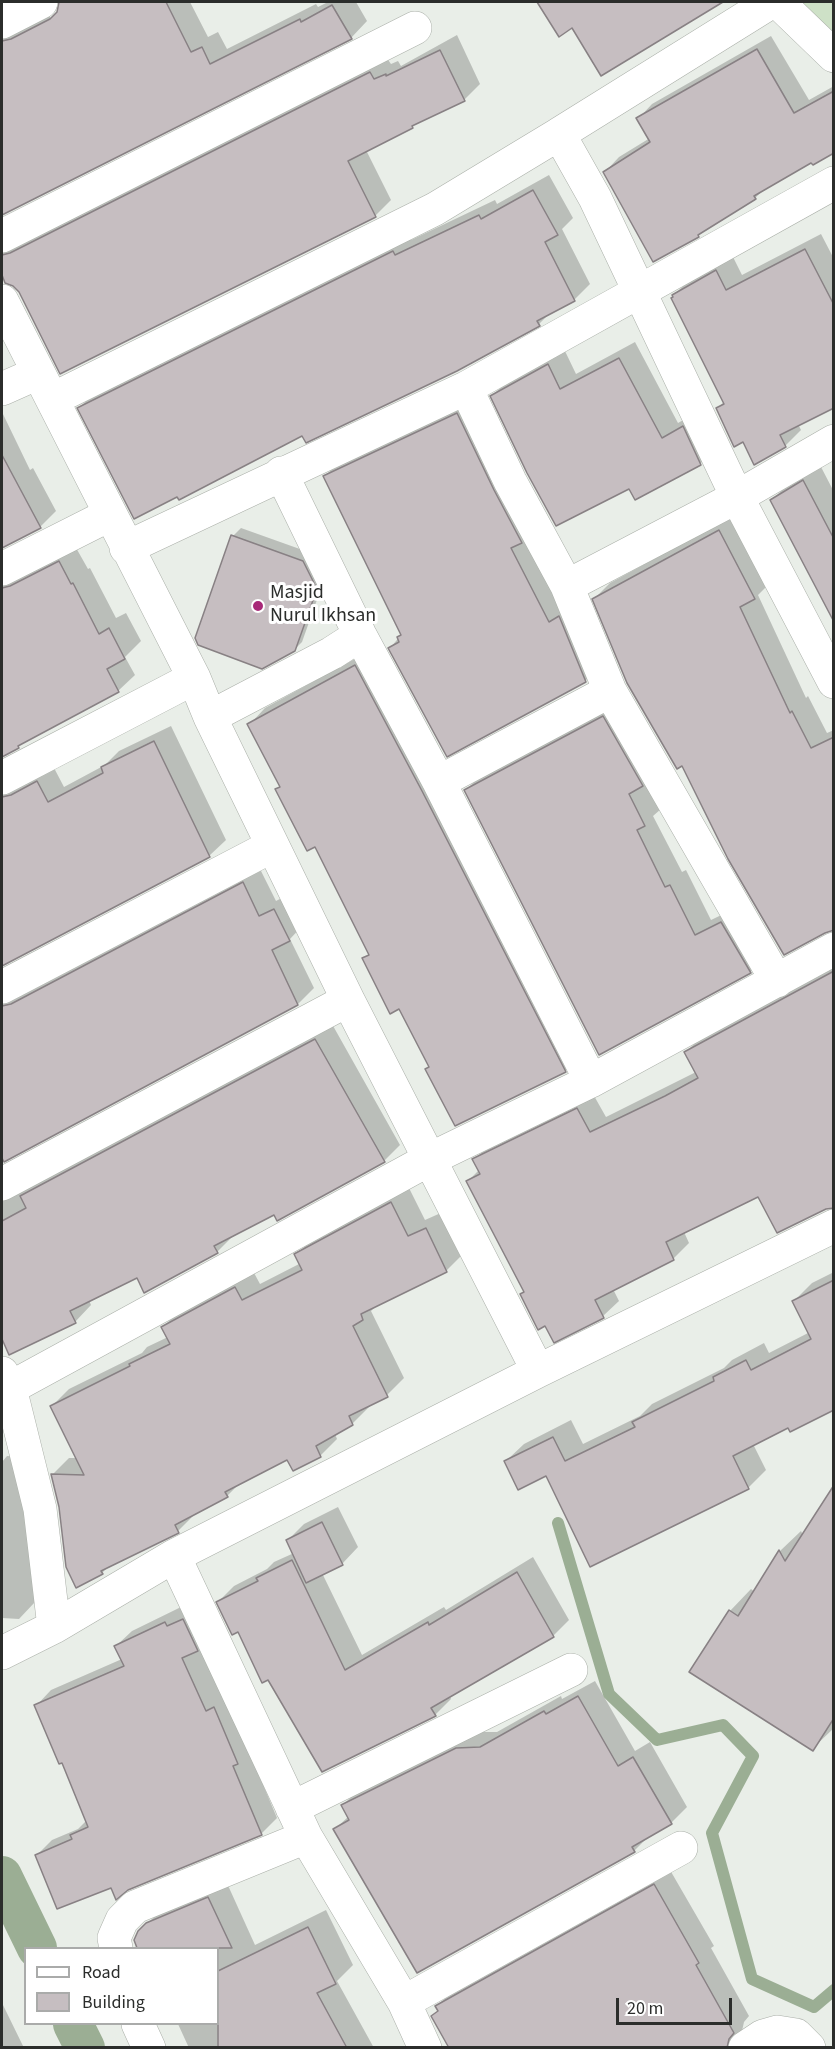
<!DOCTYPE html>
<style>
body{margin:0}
#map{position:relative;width:835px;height:2049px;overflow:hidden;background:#e9eee8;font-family:"Source Sans 3",sans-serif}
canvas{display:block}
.frame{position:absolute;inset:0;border:3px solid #2b2d2b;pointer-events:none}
.legend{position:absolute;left:24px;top:1947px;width:195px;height:78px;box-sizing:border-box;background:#fff;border:2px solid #aaabaa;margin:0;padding:8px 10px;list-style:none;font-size:18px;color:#2b2d2b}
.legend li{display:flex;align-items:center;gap:12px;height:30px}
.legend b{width:30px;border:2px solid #aaabaa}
.scale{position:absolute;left:616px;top:1998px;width:116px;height:27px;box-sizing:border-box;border:3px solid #2b2d2b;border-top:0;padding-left:8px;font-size:18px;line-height:21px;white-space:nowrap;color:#2b2d2b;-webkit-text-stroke:4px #fff;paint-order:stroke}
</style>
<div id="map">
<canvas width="835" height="2049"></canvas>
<div class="frame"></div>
<ul class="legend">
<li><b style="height:8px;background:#fff"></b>Road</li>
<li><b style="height:16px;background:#c6bec1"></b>Building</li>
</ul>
<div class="scale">20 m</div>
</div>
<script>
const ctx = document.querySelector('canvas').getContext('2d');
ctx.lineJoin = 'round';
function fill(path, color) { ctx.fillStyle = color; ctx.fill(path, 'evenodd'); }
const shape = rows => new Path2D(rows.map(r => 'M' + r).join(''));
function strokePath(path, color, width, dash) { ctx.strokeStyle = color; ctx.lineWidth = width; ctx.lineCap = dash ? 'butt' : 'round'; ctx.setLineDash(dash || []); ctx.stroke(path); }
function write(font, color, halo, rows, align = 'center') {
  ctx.font = font + ' "Source Sans 3",sans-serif'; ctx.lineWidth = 6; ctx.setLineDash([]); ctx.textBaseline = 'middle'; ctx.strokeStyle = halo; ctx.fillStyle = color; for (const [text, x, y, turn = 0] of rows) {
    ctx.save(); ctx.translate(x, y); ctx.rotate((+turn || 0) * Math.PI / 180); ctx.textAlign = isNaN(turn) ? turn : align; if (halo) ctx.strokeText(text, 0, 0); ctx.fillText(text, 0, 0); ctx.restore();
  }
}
const green = shape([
 [779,2,833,2,833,49]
]);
const shadow = shape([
 [108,2,190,2,208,37,218,32,227,49,316,4,318,7,328,2,356,2,367,21,351,38,2,214,2,14,48,13,56,29],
 [539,2,720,2,602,74,573,26,559,35],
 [457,35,480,84,464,100,416,123,412,127,366,150,391,200,375,216,20,292,14,284,7,282,2,272,2,264,4,261,2,254,17,239,386,57,391,64,398,61,401,66],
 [771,36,809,100,834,86,834,151,812,161,767,187,755,198,704,230,698,235,654,260,605,172,619,157,650,138,638,119,652,104],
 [549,175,573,218,562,229,590,284,574,300,551,312,539,324,303,434,79,408,95,392,409,236,411,240,495,200,497,204],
 [821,234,834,259,834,406,798,424,801,430,785,446,743,440,717,408,724,402,674,295,690,279,732,255,742,275],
 [635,342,678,423,699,411,716,447,700,464,630,487,492,396,508,380,564,349,576,374],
 [473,398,602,665,585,681,390,648,402,634,325,476,341,460],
 [2,412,30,470,33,468,56,511,40,527,2,547],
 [820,465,834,492,834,620,772,500,788,484],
 [735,515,771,582,758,595,806,698,808,696,827,733,834,730,834,929,682,764,594,599,610,583],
 [241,528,311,553,324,580,302,642,294,650,233,536],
 [75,546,88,569,90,568,116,618,126,613,141,641,125,657,135,675,118,691,24,741,18,747,2,755,2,561],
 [371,650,581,1055,565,1071,430,1066,400,1007,364,959,370,953,316,845,277,789,281,786,249,725,265,708],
 [619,701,661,809,653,816,682,872,686,870,711,920,738,907,766,956,750,972,466,790,482,774],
 [171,726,226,840,209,856,2,964,2,770,53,766,64,787,105,765,119,751],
 [259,867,276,901,291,893,305,923,290,939,314,988,298,1004,2,1161,2,979],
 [834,965,834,1206,759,1195,684,1232,689,1243,673,1259,613,1289,619,1301,603,1316,554,1341,546,1324,522,1294,525,1291,468,1181,479,1170,474,1160,490,1144,593,1094,606,1117,696,1072,686,1052,702,1036],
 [332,1024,400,1145,384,1161,275,1213,233,1236,217,1252,137,1276,89,1300,91,1305,75,1322,10,1353,2,1335,2,1176],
 [408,1186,425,1220,443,1212,463,1254,446,1271,377,1305,371,1311,404,1378,387,1395,369,1405,370,1406,352,1424,335,1434,337,1439,320,1456,288,1457,240,1483,227,1496,195,1514,178,1531,110,1565,102,1573,60,1506,52,1475,69,1458,77,1458,52,1406,69,1389,142,1353,147,1347,168,1337,163,1327,180,1310,253,1271,260,1284,301,1263,296,1255,313,1238],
 [834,1272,834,1408,789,1426,753,1444,766,1470,748,1488,547,1474,506,1461,524,1444,571,1420,583,1444,640,1416,652,1404,724,1368,732,1360,764,1343,769,1353,810,1332,794,1301,812,1283],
 [7,1456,28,1457,35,1602,19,1619,2,1618,2,1462],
 [834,1493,834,1728,812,1749,691,1671,730,1611,751,1589,755,1592,780,1551,801,1531,803,1535],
 [338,1507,358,1547,342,1564,322,1573,362,1655,444,1607,446,1610,533,1557,569,1620,553,1636,450,1696,451,1699,435,1715,239,1630,218,1602,234,1586,267,1569,274,1562,294,1553,288,1540,304,1524],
 [181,1607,249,1751,277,1818,261,1834,112,1886,36,1856,52,1840,78,1829,87,1820,62,1761,36,1706,51,1690,122,1659,116,1646,132,1631],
 [595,1681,635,1751,650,1742,687,1807,671,1823,651,1834,634,1851,417,1971,335,1829,349,1816,343,1805,359,1789,473,1732,497,1732,561,1696,562,1699],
 [670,1870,714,1946,711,1948,749,2016,744,2022,742,2031,726,2047,440,2011,437,2006,453,1990],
 [226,1881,255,1945,326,1910,353,1965,337,1981,374,2048,189,2048,178,2024,218,2024,218,1948,139,1948,135,1940,139,1932,165,1906],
 [3,2005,24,2048,2,2048,2,2006]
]);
const stream = shape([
 [558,1523,609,1694,657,1740,723,1725,753,1756,712,1833,752,1979,814,2007,834,1990]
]);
const canal = shape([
 [2,1876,37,1948],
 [73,2024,85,2048]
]);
const building = shape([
 [59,2,166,2,191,52,202,47,210,64,300,19,301,22,332,5,352,39,2,215,2,41,11,39,50,19,57,12,59,2],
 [537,2,723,2,601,76,572,28,559,37,537,2],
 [757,49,794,113,834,91,834,153,813,165,811,163,754,196,756,199,698,235,699,237,653,262,603,172,650,142,636,118,757,49],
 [440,50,465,101,412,126,413,128,348,161,376,217,60,374,19,292,13,286,5,283,2,275,2,255,10,253,370,72,374,79,386,74,386,76,440,50],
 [533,190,558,235,545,242,575,301,537,321,540,326,457,371,306,443,302,436,179,500,177,497,134,519,77,408,393,251,395,255,479,215,481,219,533,190],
 [805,249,834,305,834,408,780,435,786,447,754,465,743,442,734,447,716,408,724,404,671,298,673,297,672,295,716,270,726,290,805,249],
 [619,358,662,438,683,426,701,465,635,500,629,489,556,526,527,473,490,396,548,364,560,389,619,358],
 [457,413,494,490,522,543,511,548,549,622,559,616,586,682,447,757,388,648,399,642,397,637,401,635,323,476,457,413],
 [2,455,41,528,2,548,2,455],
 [803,480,834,539,834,622,770,500,803,480],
 [719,530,755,599,740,607,790,713,792,711,811,748,834,737,834,930,825,933,784,955,728,859,682,766,677,769,627,683,592,599,719,530],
 [231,535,303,561,317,589,295,651,262,669,198,645,195,638,231,535],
 [59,561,71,584,73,583,99,634,109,628,125,659,107,669,119,692,18,746,19,748,2,757,2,588,10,586,59,561],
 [355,665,422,791,566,1072,455,1126,425,1069,429,1067,399,1009,390,1014,362,958,369,955,315,847,307,851,275,789,280,787,247,724,355,665],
 [603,716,643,786,629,794,645,826,637,830,665,887,670,885,695,935,721,922,751,973,599,1055,464,790,603,716],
 [154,741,210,857,2,966,2,797,11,795,37,781,48,802,103,773,101,767,154,741],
 [243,882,259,916,274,909,290,941,272,950,298,1005,4,1162,2,1158,2,1006,11,1004,243,882],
 [834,971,834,1208,826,1209,777,1233,758,1197,666,1242,674,1260,595,1300,604,1318,554,1343,545,1326,538,1330,520,1294,524,1292,466,1181,480,1174,472,1159,577,1108,590,1132,665,1096,698,1078,684,1052,834,971],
 [315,1039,385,1162,277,1221,274,1215,214,1246,218,1253,144,1293,137,1278,70,1311,76,1323,9,1355,2,1339,2,1221,26,1208,20,1196,315,1039],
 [391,1202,408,1236,426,1228,447,1272,361,1314,363,1320,353,1326,388,1397,349,1416,353,1425,316,1446,321,1457,293,1471,287,1460,225,1492,228,1497,175,1525,179,1533,101,1571,103,1574,76,1588,66,1567,59,1507,51,1474,84,1475,50,1406,130,1366,129,1364,170,1344,161,1327,235,1287,242,1300,302,1270,294,1254,391,1202],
 [834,1280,834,1410,790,1432,788,1428,733,1456,749,1489,590,1567,546,1476,518,1490,504,1461,553,1437,565,1461,635,1427,632,1422,714,1381,713,1377,746,1360,751,1370,811,1339,792,1301,834,1280],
 [834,1485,834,1718,813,1751,689,1672,729,1610,738,1616,779,1550,785,1561,834,1485],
 [322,1522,343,1565,306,1583,286,1540,322,1522],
 [292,1560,345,1670,428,1622,429,1625,517,1572,554,1637,431,1708,436,1716,322,1772,268,1680,262,1683,238,1632,232,1635,216,1602,258,1581,256,1578,292,1560],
 [183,1619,198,1651,182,1658,206,1711,214,1707,238,1764,233,1766,262,1835,128,1890,116,1900,111,1888,57,1909,35,1855,72,1839,70,1835,88,1827,62,1763,59,1764,34,1705,124,1666,114,1646,165,1622,167,1626,183,1619],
 [578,1696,618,1766,633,1757,672,1824,632,1847,635,1852,417,1973,333,1829,349,1820,341,1805,456,1748,480,1747,544,1711,546,1714,578,1696],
 [654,1884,699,1963,696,1965,734,2033,729,2039,727,2048,449,2048,431,2016,438,2011,435,2006,654,1884],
 [208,1897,232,1948,137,1948,134,1940,138,1931,146,1923,208,1897],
 [308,1927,336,1984,317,1993,347,2048,218,2048,218,1971,308,1927]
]);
const minor = shape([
 [778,2,834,56],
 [2,22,41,2],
 [559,134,771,2],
 [2,236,415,28],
 [2,301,194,678,210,717,348,1000,538,1371],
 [466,388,510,481,567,586,610,691,777,981],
 [2,389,38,373],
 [53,399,435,209,559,134,595,198,737,497,834,682],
 [281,473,360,635,439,782,591,1081],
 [126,548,466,388,834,183],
 [2,569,109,515],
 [567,586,737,497,834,441],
 [210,717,332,653,360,635],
 [2,778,194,678],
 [439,782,610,691],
 [2,987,272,846],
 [2,1184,348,1000],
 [2,1373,10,1388,40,1509,54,1627],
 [10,1388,430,1159,591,1081,834,949],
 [174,1556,306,1837,404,2002,425,2048],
 [2,1653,54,1627,174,1556,538,1371,834,1226],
 [292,1808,571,1670],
 [116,1948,114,1938,122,1920,135,1907,306,1837],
 [404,2002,681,1848],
 [138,2024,149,2048],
 [745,2048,763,2036,777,2032,796,2035,809,2048]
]);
const markers = [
 [258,606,6,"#a82978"]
];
const poiNames = [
 ["Masjid",270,594],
 ["Nurul Ikhsan",270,617]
];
fill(green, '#cee1c7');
fill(shadow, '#0003');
strokePath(stream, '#9bae94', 12);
strokePath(canal, '#9bae94', 40);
fill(building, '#c6bec1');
strokePath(building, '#888184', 1.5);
strokePath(minor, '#aaafa8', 34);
strokePath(minor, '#fff', 33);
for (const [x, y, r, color] of markers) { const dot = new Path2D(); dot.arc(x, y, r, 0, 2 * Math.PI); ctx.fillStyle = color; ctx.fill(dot); strokePath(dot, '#fff', 2); }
write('20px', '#2b2d2b', '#fff', poiNames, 'left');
</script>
